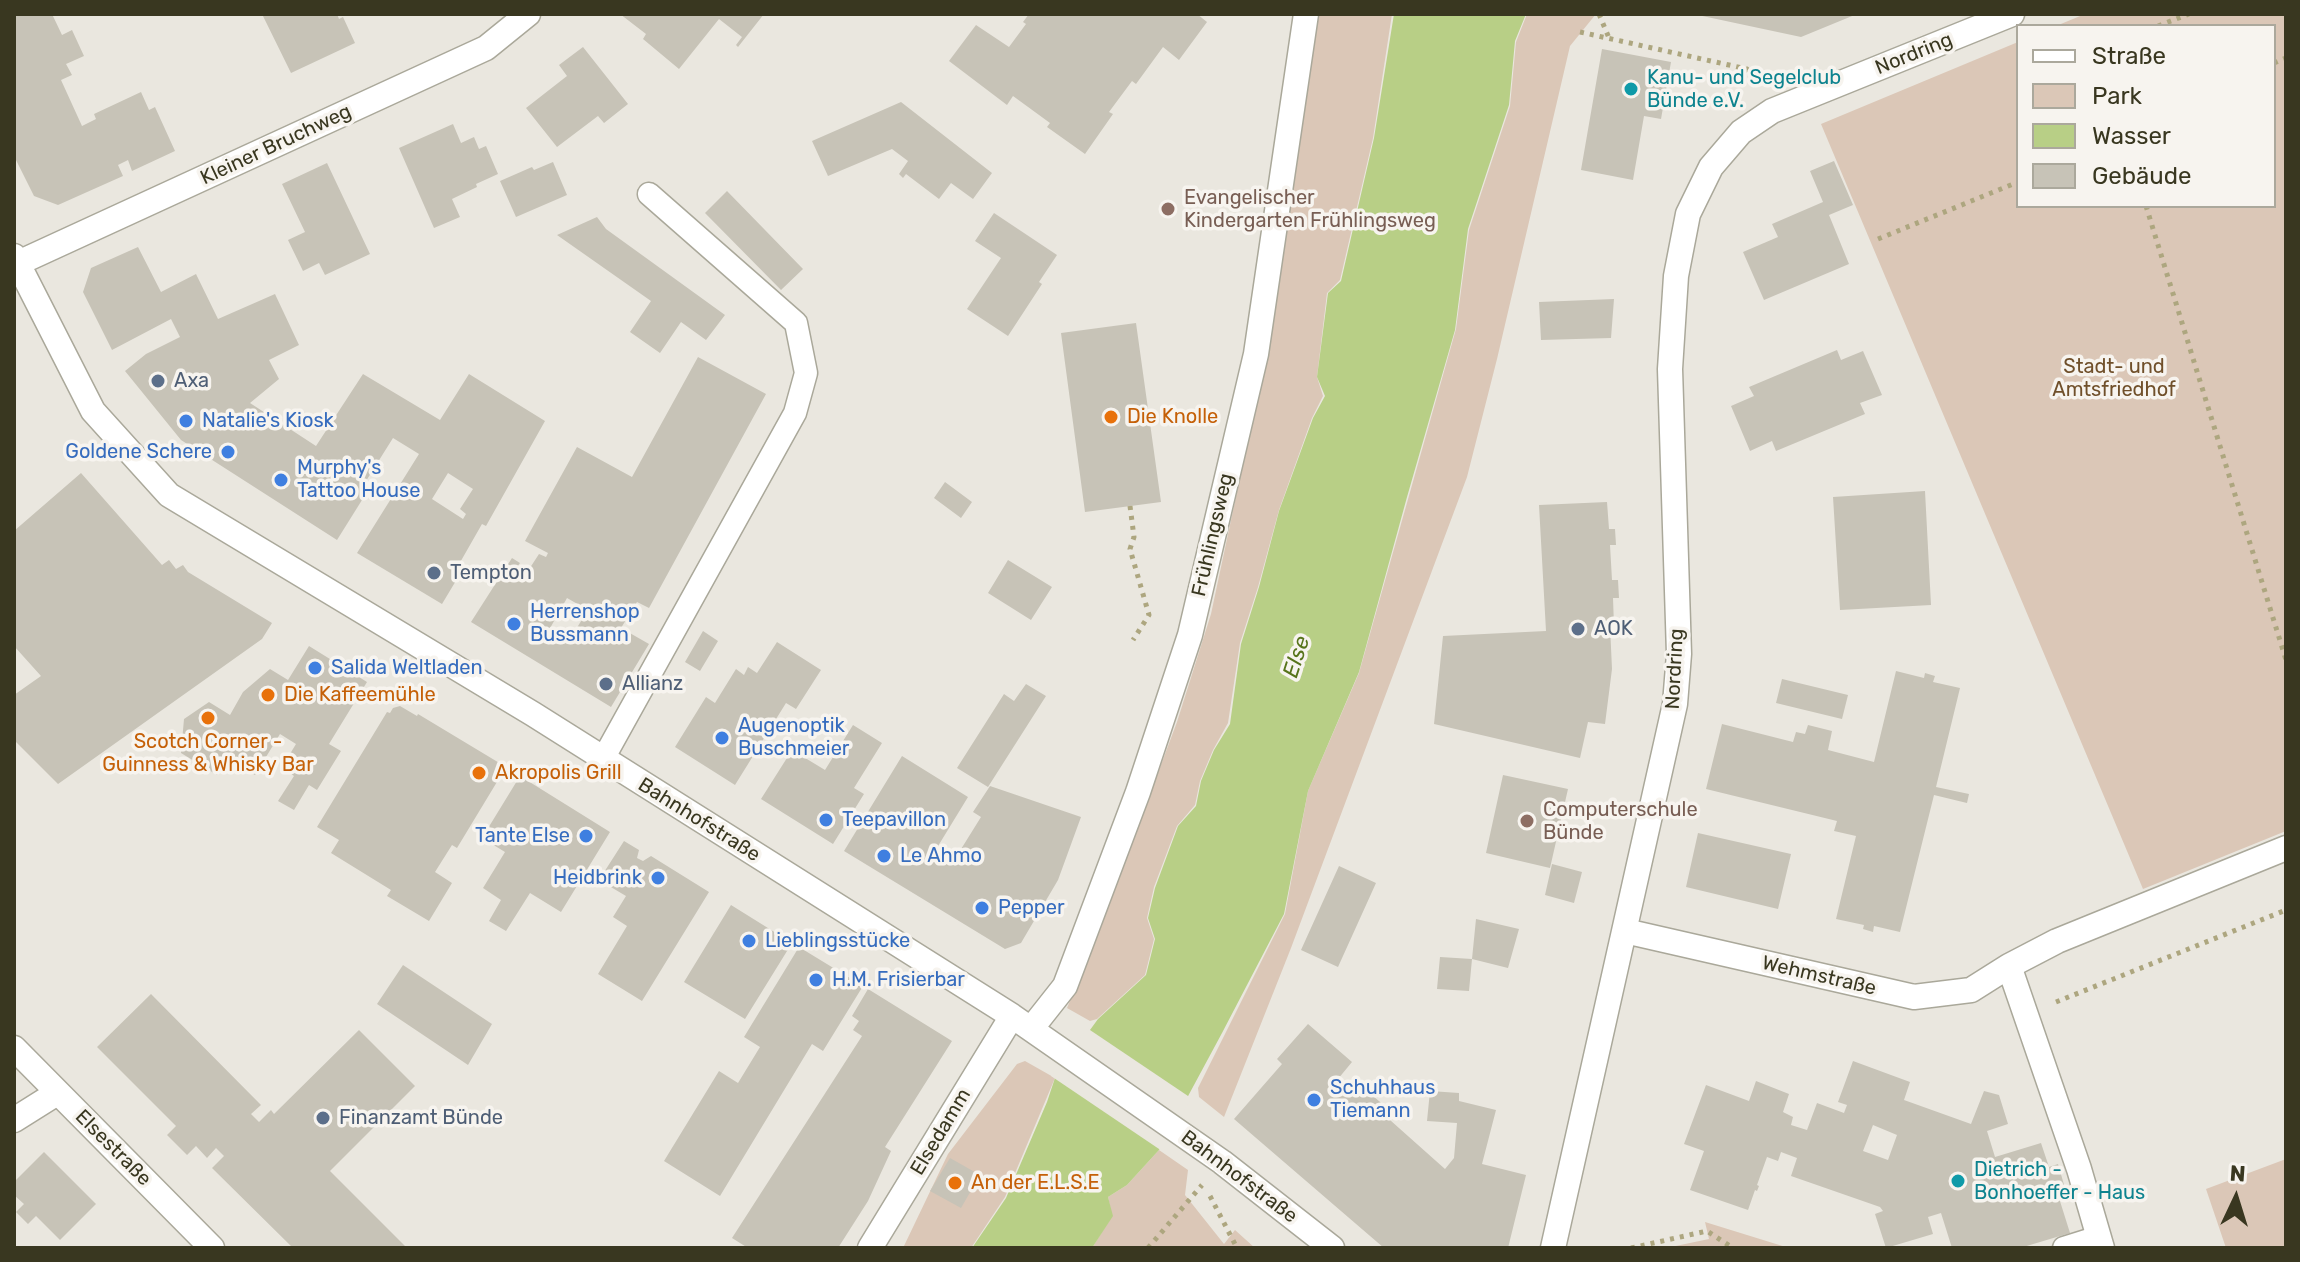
<!DOCTYPE html>
<meta charset="utf-8">
<style>
body{margin:0}
#map{position:relative;width:2300px;height:1262px;overflow:hidden;background:#eae7df;font-family:Rubik,sans-serif}
canvas{display:block}
.frame{position:absolute;inset:0;border:16px solid #393720;pointer-events:none}
.legend{position:absolute;left:2016px;top:24px;width:260px;height:184px;box-sizing:border-box;background:#f7f4ef;border:2px solid #aba89c;margin:0;padding:10px 14px;list-style:none;font-size:24px;color:#393720}
.legend li{display:flex;align-items:center;gap:16px;height:40px}
.legend b{width:40px;border:2px solid #aba89c}
.north{position:absolute;left:2196px;top:1158px;width:80px;height:80px;-webkit-text-stroke:6px #f7f4ef;paint-order:stroke;rotate:4deg;font-size:22px;font-weight:700;line-height:32px;text-align:center;color:#393720}
.north::after{content:'';display:block;margin:auto;width:28px;height:36px;background:#393720;clip-path:polygon(50% 0,100% 100%,50% 72%,0 100%)}
</style>
<div id="map">
<canvas width="2300" height="1262"></canvas>
<div class="frame"></div>
<ul class="legend">
<li><b style="height:10px;background:#fff"></b>Straße</li>
<li><b style="height:22px;background:#dbc7b7"></b>Park</li>
<li><b style="height:22px;background:#b8cf86"></b>Wasser</li>
<li><b style="height:22px;background:#c7c3b7"></b>Gebäude</li>
</ul>
<div class="north">N</div>
</div>
<script>
const ctx = document.querySelector('canvas').getContext('2d');
ctx.lineJoin = 'round';
function fill(path, color) { ctx.fillStyle = color; ctx.fill(path, 'evenodd'); }
const shape = rows => new Path2D(rows.map(r => 'M' + r).join(''));
function strokePath(path, color, width, dash) { ctx.strokeStyle = color; ctx.lineWidth = width; ctx.lineCap = dash ? 'butt' : 'round'; ctx.setLineDash(dash || []); ctx.stroke(path); }
function write(font, color, halo, rows, align = 'center') {
  ctx.font = font + ' Rubik,sans-serif'; ctx.lineWidth = 7; ctx.setLineDash([]); ctx.textBaseline = 'middle'; ctx.strokeStyle = halo; ctx.fillStyle = color; for (const [text, x, y, turn = 0] of rows) {
    ctx.save(); ctx.translate(x, y); ctx.rotate((+turn || 0) * Math.PI / 180); ctx.textAlign = isNaN(turn) ? turn : align; if (halo) ctx.strokeText(text, 0, 0); ctx.fillText(text, 0, 0); ctx.restore();
  }
}
const green = shape([
 [1319,14,1392,14,1373,138,1340,280,1327,293,1317,377,1323,396,1312,418,1279,510,1258,587,1240,643,1228,723,1213,750,1200,781,1195,805,1177,826,1154,887,1147,918,1154,939,1145,975,1097,1019,1090,1021,1067,1008,1093,947,1177,722,1211,614,1269,342],
 [1527,14,1596,14,1570,46,1497,359,1467,477,1291,948,1224,1117,1199,1097,1198,1088,1285,914,1308,791,1359,673,1456,329,1469,230,1510,106,1516,42],
 [2085,14,2286,14,2286,831,2143,889,1821,124,2018,42,2018,206,2274,206,2274,26,2056,26],
 [1025,1061,1055,1078,1005,1197,971,1248,903,1248,948,1154,1017,1064],
 [1159,1150,1188,1170,1185,1195,1224,1244,1235,1230,1255,1248,1092,1248,1112,1216,1108,1197,1127,1185],
 [2286,1159,2286,1248,2226,1248,2206,1189],
 [1705,1222,1789,1248,1666,1248,1709,1239]
]);
const water = shape([
 [1394,14,1526,14,1515,41,1509,105,1468,229,1455,330,1407,497,1359,672,1308,791,1284,914,1222,1033,1159,1150,1127,1185,1108,1197,1113,1216,1092,1248,1074,1246,1071,1248,972,1248,1006,1198,1047,1102,1055,1078,1098,1019,1146,975,1155,939,1148,918,1155,888,1178,826,1196,806,1201,781,1214,750,1230,724,1241,644,1259,587,1279,511,1313,418,1325,396,1317,377,1328,293,1341,281,1374,138]
]);
const pier = shape([
 [1087,1028,1191,1098,1162,1151,1051,1076]
]);
const building = shape([
 [14,14,52,14,62,35,72,30,84,56,66,64,72,75,61,80,82,126,96,119,94,114,141,92,149,110,155,107,175,151,132,171,128,160,118,165,123,176,58,205,34,196,14,156],
 [262,14,337,14,339,19,343,17,355,43,291,73],
 [620,14,764,14,738,47,736,45,742,37,719,19,679,69,643,39,646,34],
 [1029,14,1197,14,1207,22,1179,60,1163,47,1136,84,1132,81,1109,112,1113,114,1085,154,1047,127,1050,123,1013,96,1007,105,949,61,976,25,1009,47,1026,24,1023,22],
 [1693,14,1857,14,1801,37],
 [583,47,628,104,604,123,598,116,557,147,526,108,567,76,559,65],
 [1602,49,1671,62,1661,119,1644,116,1633,180,1581,170],
 [901,102,992,173,973,199,951,183,939,199,906,174,903,178,899,174,908,161,892,149,828,176,812,141],
 [453,124,461,143,474,137,479,149,486,146,498,174,476,184,477,187,452,199,460,217,434,228,399,148],
 [1834,161,1853,205,1829,215,1849,264,1764,300,1743,252,1778,237,1772,224,1823,202,1810,171],
 [553,162,567,195,516,217,500,181,532,167,534,170],
 [327,163,370,254,325,275,319,263,303,271,288,240,305,232,282,184],
 [727,191,803,269,781,290,705,213],
 [994,213,1057,255,1039,282,1042,284,1008,336,967,309,1001,258,975,241],
 [597,217,606,229,725,315,706,340,681,322,660,353,630,332,651,301,557,235],
 [138,247,161,292,196,274,218,319,275,294,299,345,269,360,279,379,250,403,316,446,363,374,440,420,469,374,545,421,486,526,482,524,458,566,463,569,442,604,357,553,419,454,393,438,366,481,372,484,337,540,181,440,125,371,146,354,180,337,171,319,112,350,83,292,91,268],
 [448,473,473,489,460,509,466,514,463,519,432,499],
 [1614,299,1611,338,1541,340,1539,302],
 [1136,323,1161,502,1085,512,1061,333],
 [1837,350,1841,360,1863,351,1882,395,1860,403,1865,414,1776,451,1772,441,1750,451,1731,406,1754,396,1749,387],
 [698,357,766,394,649,608,637,602,621,628,649,644,611,707,471,622,512,558,520,563,514,571,524,577,539,554,546,557,548,553,525,541,577,447,632,477],
 [567,598,588,610,568,642,549,630],
 [81,473,162,565,169,560,176,569,183,565,188,572,272,623,262,639,58,784,16,742,14,744,14,695,41,676,14,646,14,531],
 [945,482,972,502,961,518,934,498],
 [1925,491,1931,605,1840,610,1833,497],
 [1607,502,1609,529,1615,529,1616,545,1610,545,1612,580,1618,580,1619,598,1613,598,1614,626,1610,626,1612,669,1605,724,1588,722,1580,758,1434,724,1443,636,1546,631,1539,505],
 [1008,560,1052,587,1031,620,988,593],
 [703,631,718,641,700,671,685,662],
 [777,642,821,670,796,709,786,703,735,785,675,747,706,697,715,703,736,669,744,675,748,667,757,673],
 [309,646,367,682,329,744,341,751,317,790,309,785,294,810,278,801,294,776,282,767,296,744,280,734,255,775,227,758,217,775,181,753,184,719,209,702,230,715,243,692,270,669,288,680],
 [1896,671,1924,678,1925,673,1935,676,1933,682,1960,688,1936,787,1969,794,1967,803,1934,795,1900,932,1874,926,1873,932,1863,929,1864,925,1836,919,1856,836,1834,831,1837,821,1706,789,1722,724,1793,742,1796,732,1805,734,1808,725,1832,731,1828,750,1874,762],
 [1782,679,1848,695,1842,719,1776,703],
 [1026,684,1046,696,988,787,957,768,1004,694,1014,701],
 [400,706,417,716,418,714,506,767,457,848,452,845,435,872,452,883,429,921,387,896,391,890,331,853,339,840,317,827,387,712,390,713,393,708],
 [853,725,882,743,854,788,864,794,833,844,761,799,792,750,825,770],
 [902,756,968,797,935,851,953,862,981,817,973,812,990,786,1081,817,1058,880,1021,943,1005,949,844,851],
 [1503,775,1568,789,1550,868,1486,853],
 [520,776,610,832,561,912,530,893,506,931,489,921,501,900,483,888,505,852,482,838],
 [1698,833,1791,854,1778,909,1686,887],
 [624,841,639,850,637,858,643,861,651,856,709,892,642,1001,598,974,627,926,613,917,626,896,599,880],
 [1552,864,1582,872,1574,903,1545,895],
 [1339,866,1376,883,1338,967,1301,950],
 [731,905,792,943,745,1019,684,982],
 [1476,919,1519,929,1508,968,1472,959,1469,991,1437,989,1440,957,1472,959],
 [799,947,863,986,823,1051,812,1044,720,1196,664,1161,719,1071,738,1083,760,1047,744,1037],
 [403,965,492,1024,468,1065,377,1004],
 [868,989,952,1041,885,1147,891,1151,868,1201,838,1248,748,1248,732,1238,862,1036,853,1030,859,1021,852,1016],
 [151,994,261,1105,251,1114,259,1122,271,1110,274,1114,359,1030,415,1086,330,1171,407,1248,293,1248,212,1168,224,1156,216,1148,207,1158,196,1146,187,1155,167,1135,176,1126,97,1047],
 [1308,1024,1352,1062,1333,1085,1342,1092,1353,1079,1386,1107,1381,1112,1445,1169,1454,1158,1457,1123,1427,1121,1430,1091,1459,1093,1459,1101,1496,1110,1482,1164,1526,1175,1508,1248,1384,1248,1234,1119,1282,1064,1277,1059],
 [1853,1061,1910,1082,1904,1100,1971,1124,1984,1091,1999,1095,2008,1124,1987,1131,1995,1157,2041,1143,2049,1167,2058,1164,2067,1195,2059,1198,2070,1233,2020,1248,1952,1248,1941,1213,1928,1217,1933,1234,1886,1248,1875,1214,1883,1211,1880,1207,1791,1176,1797,1158,1781,1152,1778,1161,1767,1157,1757,1185,1759,1186,1757,1191,1755,1190,1748,1210,1690,1190,1704,1151,1684,1144,1706,1085,1749,1101,1756,1081,1789,1094,1783,1112,1793,1117,1791,1125,1807,1130,1817,1103,1844,1113,1847,1105,1838,1102],
 [1873,1125,1897,1135,1888,1160,1863,1151],
 [44,1152,96,1204,60,1240,36,1216,28,1224,16,1212,24,1204,14,1195,14,1182],
 [950,1158,980,1175,961,1208,930,1191]
]);
const path = shape([
 [1599,14,1609,38],
 [2158,26,2189,14],
 [1580,32,1747,69,1757,86],
 [2274,63,2286,58],
 [2146,206,2286,660],
 [1878,239,2018,182],
 [1130,506,1134,537,1130,549,1149,615,1133,640],
 [2056,1002,2286,910],
 [1210,1196,1237,1248],
 [1148,1248,1202,1185],
 [1631,1248,1707,1231,1733,1248]
]);
const service = shape([
 [603,759,795,413,806,373,796,323,649,194],
 [2064,1248,2099,1237]
]);
const minor = shape([
 [14,256,93,411,169,495,533,714,1012,1016,1222,1162,1332,1248],
 [14,265,486,48,528,14],
 [1625,931,1914,997,1971,990,2009,966],
 [1031,1029,1065,986,1138,792,1190,635,1256,354,1306,14],
 [14,1120,57,1093],
 [870,1248,1012,1016],
 [1553,1248,1675,704,1679,654,1670,369,1676,276,1688,214,1711,167,1741,132,1772,111,2012,14],
 [2102,1248,2079,1169,2009,966,2057,941,2286,848]
]);
const tertiary = shape([
 [14,1048,212,1248]
]);
const markers = [
 [1631,89,8,"#0f9aa8"],
 [1168,209,8,"#8d6e63"],
 [158,381,8,"#5c6f8a"],
 [1111,417,8,"#e8710a"],
 [186,421,8,"#3f7fe0"],
 [228,452,8,"#3f7fe0"],
 [281,480,8,"#3f7fe0"],
 [434,573,8,"#5c6f8a"],
 [514,624,8,"#3f7fe0"],
 [1578,629,8,"#5c6f8a"],
 [315,668,8,"#3f7fe0"],
 [606,684,8,"#5c6f8a"],
 [268,695,8,"#e8710a"],
 [208,718,8,"#e8710a"],
 [722,738,8,"#3f7fe0"],
 [479,773,8,"#e8710a"],
 [826,820,8,"#3f7fe0"],
 [1527,821,8,"#8d6e63"],
 [586,836,8,"#3f7fe0"],
 [884,856,8,"#3f7fe0"],
 [658,878,8,"#3f7fe0"],
 [982,908,8,"#3f7fe0"],
 [749,941,8,"#3f7fe0"],
 [816,980,8,"#3f7fe0"],
 [1314,1100,8,"#3f7fe0"],
 [323,1118,8,"#5c6f8a"],
 [1958,1181,8,"#0f9aa8"],
 [955,1183,8,"#e8710a"]
];
const streetNames = [
 ["Nordring",1914,54,-22],
 ["Kleiner Bruchweg",276,145,-25],
 ["Frühlingsweg",1213,535,-77],
 ["Nordring",1675,669,-87],
 ["Bahnhofstraße",699,820,32],
 ["Wehmstraße",1819,976,13],
 ["Elsedamm",941,1132,-59],
 ["Elsestraße",113,1148,45],
 ["Bahnhofstraße",1239,1177,37]
];
const cultureNames = [
 ["Kanu- und Segelclub",1647,78],
 ["Bünde e.V.",1647,101],
 ["Dietrich -",1974,1170],
 ["Bonhoeffer - Haus",1974,1193]
];
const educationNames = [
 ["Evangelischer",1184,198],
 ["Kindergarten Frühlingsweg",1184,221],
 ["Computerschule",1543,810],
 ["Bünde",1543,833]
];
const parkNames = [
 ["Stadt- und",2114,367],
 ["Amtsfriedhof",2114,390]
];
const serviceNames = [
 ["Axa",174,381],
 ["Tempton",450,573],
 ["AOK",1594,629],
 ["Allianz",622,684],
 ["Finanzamt Bünde",339,1118]
];
const foodNames = [
 ["Die Knolle",1127,417],
 ["Die Kaffeemühle",284,695],
 ["Scotch Corner -",208,742,"center"],
 ["Guinness & Whisky Bar",208,765,"center"],
 ["Akropolis Grill",495,773],
 ["An der E.L.S.E",971,1183]
];
const shopNames = [
 ["Natalie's Kiosk",202,421],
 ["Goldene Schere",212,452,"right"],
 ["Murphy's",297,468],
 ["Tattoo House",297,491],
 ["Herrenshop",530,612],
 ["Bussmann",530,635],
 ["Salida Weltladen",331,668],
 ["Augenoptik",738,726],
 ["Buschmeier",738,749],
 ["Teepavillon",842,820],
 ["Tante Else",570,836,"right"],
 ["Le Ahmo",900,856],
 ["Heidbrink",642,878,"right"],
 ["Pepper",998,908],
 ["Lieblingsstücke",765,941],
 ["H.M. Frisierbar",832,980],
 ["Schuhhaus",1330,1088],
 ["Tiemann",1330,1111]
];
const waterNames = [
 ["Else",1297,657,-72]
];
fill(green, '#dbc7b7');
fill(water, '#b8cf86');
fill(pier, '#eae7df');
fill(building, '#c7c3b7');
strokePath(service, '#aaa89a', 25);
strokePath(minor, '#aaa89a', 27);
strokePath(tertiary, '#aaa89a', 27);
strokePath(path, '#ada67f', 5, [4, 6]);
strokePath(service, '#fff', 22);
strokePath(minor, '#fff', 24);
strokePath(tertiary, '#fff', 24);
for (const [x, y, r, color] of markers) { const dot = new Path2D(); dot.arc(x, y, r, 0, 2 * Math.PI); ctx.fillStyle = color; ctx.fill(dot); strokePath(dot, '#f7f4ef', 3); }
write('20px', '#393720', '#f7f4ef', streetNames);
write('20px', '#0d838f', '#f7f4ef', cultureNames, 'left');
write('20px', '#785e54', '#f7f4ef', educationNames, 'left');
write('20px', '#70502b', '#f7f4ef', parkNames);
write('20px', '#4e5e75', '#f7f4ef', serviceNames, 'left');
write('20px', '#c56008', '#f7f4ef', foodNames, 'left');
write('20px', '#366cbe', '#f7f4ef', shopNames, 'left');
write('italic 22px', '#57741b', '#f7f4ef', waterNames);
</script>
